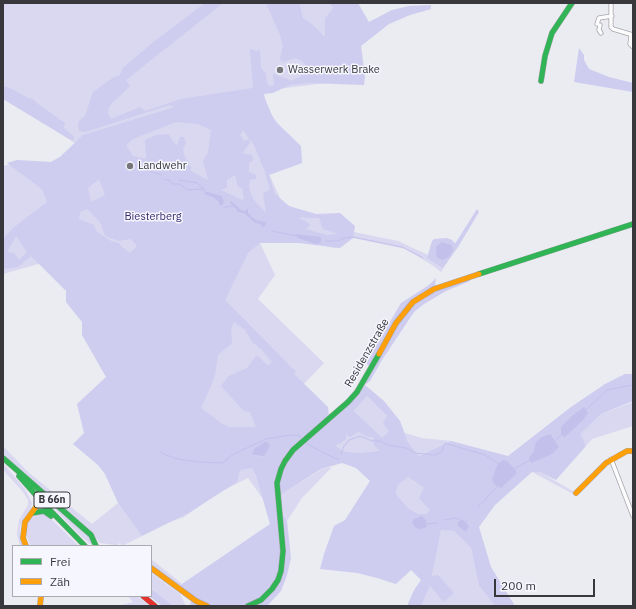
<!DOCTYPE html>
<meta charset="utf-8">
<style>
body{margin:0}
#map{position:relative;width:636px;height:609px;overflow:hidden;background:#ebebf2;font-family:"IBM Plex Sans",sans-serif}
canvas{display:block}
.frame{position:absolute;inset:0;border:4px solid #37373c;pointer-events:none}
.legend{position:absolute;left:12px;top:545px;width:140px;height:52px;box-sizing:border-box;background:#f6f6fe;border:1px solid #aaaab0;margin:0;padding:5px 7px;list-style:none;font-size:12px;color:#37373c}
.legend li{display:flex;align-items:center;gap:8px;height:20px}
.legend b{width:20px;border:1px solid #aaaab0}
.scale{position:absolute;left:494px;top:579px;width:101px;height:18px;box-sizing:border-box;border:2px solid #37373c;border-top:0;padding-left:5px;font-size:12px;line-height:14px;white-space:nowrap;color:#37373c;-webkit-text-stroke:3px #f6f6fe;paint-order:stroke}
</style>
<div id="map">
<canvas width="636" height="609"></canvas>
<div class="frame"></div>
<ul class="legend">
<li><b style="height:5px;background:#30b455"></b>Frei</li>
<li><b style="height:5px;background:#ff9f0a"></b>Zäh</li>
</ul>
<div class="scale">200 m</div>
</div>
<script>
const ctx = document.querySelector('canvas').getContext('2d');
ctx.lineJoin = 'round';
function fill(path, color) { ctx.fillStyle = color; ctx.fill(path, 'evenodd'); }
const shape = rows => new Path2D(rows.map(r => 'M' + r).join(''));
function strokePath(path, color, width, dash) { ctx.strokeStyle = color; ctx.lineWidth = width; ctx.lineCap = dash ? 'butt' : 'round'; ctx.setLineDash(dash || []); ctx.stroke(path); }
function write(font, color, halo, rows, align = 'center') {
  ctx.font = font + ' "IBM Plex Sans",sans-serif'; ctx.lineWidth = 3; ctx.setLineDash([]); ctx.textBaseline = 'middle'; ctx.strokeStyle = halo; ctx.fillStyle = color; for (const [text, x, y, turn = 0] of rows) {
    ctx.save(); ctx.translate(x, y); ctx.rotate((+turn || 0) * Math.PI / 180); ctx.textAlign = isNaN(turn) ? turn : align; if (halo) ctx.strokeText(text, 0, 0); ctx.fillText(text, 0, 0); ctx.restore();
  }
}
const green = shape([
 [3,3,284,3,326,83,262,91,271,114,286,135,269,174,282,202,293,209,330,218,353,234,354,232,398,241,428,255,427,258,447,239,458,244,441,272,432,265,406,249,353,238,346,237,344,245,335,248,300,241,260,243,275,275,258,299,324,363,303,385,265,502,248,478,220,492,184,517,152,529,93,425,108,375,89,325,69,294,45,262,3,274,3,166,21,162,51,162,60,157,75,143,3,99],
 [300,3,329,3,333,8,325,18,325,38,311,23,303,18],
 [367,396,387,416,389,431,382,439,354,411],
 [633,402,633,426,592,439,586,446,579,434,601,414],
 [358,432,367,437,373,437,379,450,377,451,357,453,343,451,334,444,346,434],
 [405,433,422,438,451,441,419,456,408,442],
 [3,446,28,472,92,524,118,503,142,536,124,545,125,546,123,546,119,543,118,545,115,545,100,543,91,532,8,459,3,453],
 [3,463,25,489,32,503,31,508,23,519,20,527,20,536,24,546,20,546,17,534,19,520,28,505,28,500,23,492,3,470],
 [332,467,302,498,287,521,282,514,280,496,285,492,322,469],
 [532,472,540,472,576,493,575,495],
 [408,477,424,488,430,510,426,514,418,514,408,508,396,494,398,485],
 [28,482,90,537,92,544,90,544,83,538],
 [36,514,44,514,48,516,79,546,31,546,26,535,26,528,28,522],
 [441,529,454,531,471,548,479,586,495,606,421,606,430,586,443,602,432,576],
 [151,559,166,571,182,584,179,586,151,565],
 [151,573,180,594,186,606,173,606,151,589],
 [128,596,137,596,150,606,118,606,133,602]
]);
const forest = shape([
 [205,3,223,3,126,80,130,86,112,103,109,107,108,114,111,119,140,107,145,111,181,99,253,88,250,49,256,51,260,50,261,68,266,73,267,84,270,86,274,85,273,74,288,79,291,81,300,77,304,69,305,65,302,61,295,58,283,62,281,61,280,58,283,46,280,35,266,3,300,3,303,18,311,23,325,37,325,18,333,8,329,3,358,3,369,22,392,10,409,6,431,5,431,9,410,15,389,24,361,46,365,76,364,85,309,83,290,85,273,93,264,94,265,99,274,120,301,146,302,163,269,175,275,194,289,206,316,214,340,213,355,226,353,238,340,248,299,243,260,243,248,253,225,300,296,372,294,374,328,407,329,417,350,403,365,385,370,367,366,363,401,303,429,285,436,278,435,284,438,289,469,279,470,281,446,291,424,304,414,312,382,360,370,381,365,385,384,401,400,421,408,442,419,456,451,441,508,456,571,407,605,384,625,374,633,374,633,401,601,414,580,434,586,446,556,480,540,472,532,472,495,505,479,527,491,567,515,606,495,606,479,586,471,548,454,531,441,530,432,576,438,575,454,593,443,602,430,586,421,606,407,606,414,590,421,580,411,570,396,584,377,578,357,573,320,569,324,554,334,526,345,520,370,481,356,468,342,463,321,469,285,492,280,496,282,514,287,521,291,558,287,575,281,591,267,606,192,606,190,604,193,596,179,586,270,524,256,475,252,468,240,470,237,482,190,512,142,536,118,503,105,474,98,465,73,444,84,433,77,404,106,377,82,335,82,322,66,302,66,291,31,256,18,267,3,269,3,239,13,228,47,202,42,189,7,163,17,160,51,162,60,157,83,135,175,107,170,105,85,132,79,131,78,125,79,121,85,116,93,92,114,77,119,76,123,68,151,44],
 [176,122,198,124,211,130,208,152,203,161,208,180,191,171,191,167,185,157,183,149,186,143,184,137,180,137,177,145,172,140,169,134,156,135,145,140,146,159,133,156,126,145,133,139],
 [243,130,254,145,265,172,270,190,263,193,266,213,253,199,249,187,250,180,256,179,256,175,249,172,249,163,253,160,252,155,242,153,250,143,249,139,244,141,240,135],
 [235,175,238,187,242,188,244,199,242,200,221,190,227,188,227,180],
 [99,179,105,195,91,202,88,188],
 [230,203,241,210,245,211,247,209,252,217,256,220,266,222,260,224,255,223,245,214,236,211,237,210],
 [87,209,100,222,105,236,119,241,131,239,137,246,130,253,122,247,119,243,111,241,96,231,94,225,79,219,80,212],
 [301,217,308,218,319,218,323,229,338,234,327,235,306,229,310,225,306,221,300,219],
 [16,236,27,252,19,260,14,253,7,252],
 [234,322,245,330,252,342,261,349,272,362,268,366,257,355,247,368,229,376,221,386,244,411,250,412,256,427,229,427,221,423,201,408,211,386,215,375,218,355,232,343,231,328],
 [367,396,387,416,383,423,389,431,382,438,354,411],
 [358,432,367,437,373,437,374,445,379,450,377,451,357,453,343,451,335,445,339,444,346,439,346,434,350,437],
 [265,442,267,442,260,457,252,455],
 [408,477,424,488,419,498,430,510,426,514,418,514,408,508,396,494,398,485],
 [579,48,584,55,584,60,589,69,609,77,633,83,633,92,574,82],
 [3,86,10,88,28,98,33,99,38,104,65,123,64,128,74,137,73,141,3,99],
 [477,209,479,212,458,247,443,268,427,258,432,241,434,239,447,238,452,240,455,244],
 [445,242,452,246,449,257,443,260],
 [151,589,154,591,173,606,162,606,149,596,151,596]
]);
const water = shape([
 [208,192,222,196,224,202,222,205,219,205,219,202,213,197,206,195,204,193],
 [231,201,241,210,245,211,248,208,248,212,252,217,256,220,266,222,266,224,263,227,260,224,255,223,245,214,236,211,237,210,230,203],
 [295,234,321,237,321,241,320,243,316,244,298,238],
 [442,242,449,244,452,246,453,250,449,257,443,260,437,258,436,252,436,247],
 [584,407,588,413,583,420,565,437,561,435,561,427,572,416],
 [550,434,559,447,552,454,531,463,529,457,533,453,536,442,542,437],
 [265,442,267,442,270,446,264,456,252,455,254,449],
 [502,460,507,461,515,469,517,473,501,488,494,484,492,479,497,466],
 [422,516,426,521,427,527,421,529,416,528,412,523,414,519],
 [463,520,469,526,466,532,458,526,458,522]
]);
const stream = shape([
 [126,162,152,172,159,174,161,175],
 [163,178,165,180,169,180,172,184,179,184,188,190,202,189,207,193],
 [179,180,197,183,204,189],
 [224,207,234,206],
 [272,231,296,236],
 [326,241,338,241,344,238,353,237,402,247,423,258],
 [586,410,607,390,633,385],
 [555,441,561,435],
 [307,444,334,458,339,459],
 [161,452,166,455,178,459,199,462,223,463,232,455,266,439,284,436,299,435,301,438],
 [341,454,344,446,349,440,360,436,372,441,380,441,388,445,406,448,415,453,434,455,438,454,442,451,445,443,485,455,499,464],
 [514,469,530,460],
 [478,507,498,486],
 [445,520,456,518,462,521],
 [465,522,467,520],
 [427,524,437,523]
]);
const street = shape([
 [611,3,611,27,613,29,633,35],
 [597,24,599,18,612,16],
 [600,25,599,30,601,33],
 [631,35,630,44,633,47],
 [611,459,633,516]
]);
const fast = shape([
 [541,81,545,56,552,33,572,3],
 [479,274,633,224],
 [3,458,91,535,96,546],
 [19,476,43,503,85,546],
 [32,513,44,511,51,516],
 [248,606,261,600,272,589,278,580,281,571,283,551,277,483,281,469,285,461,293,450,348,402,357,392,379,354]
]);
const slow = shape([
 [379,354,396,323,413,302,434,289,479,274],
 [576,493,606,463,627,451,633,451],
 [26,546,23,538,25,522,36,507,43,503],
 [151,568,196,601,207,606],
 [40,606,41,596]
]);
const jam = shape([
 [143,596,155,606]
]);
const markers = [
 [280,70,4,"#76767c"],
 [130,166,4,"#76767c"]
];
const shields = [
 [52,500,36]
];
const shieldNames = [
 ["B 66n",52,500]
];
const poiNames = [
 ["Wasserwerk Brake",288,70],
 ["Landwehr",138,166]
];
const parkNames = [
 ["Biesterberg",153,217]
];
const streetNames = [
 ["Residenzstraße",367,353,-60]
];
fill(green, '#d9d8f0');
fill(forest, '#ceccef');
fill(water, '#c3c0eb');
strokePath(stream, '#c3c0eb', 1);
strokePath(street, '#a5a5aa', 5);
strokePath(fast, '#a5a5aa', 6);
strokePath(slow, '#a5a5aa', 6);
strokePath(jam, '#a5a5aa', 6);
strokePath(street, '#fcfcfd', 3.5);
strokePath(fast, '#30b455', 5);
strokePath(slow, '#ff9f0a', 5);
strokePath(jam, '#e5322d', 5);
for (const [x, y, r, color] of markers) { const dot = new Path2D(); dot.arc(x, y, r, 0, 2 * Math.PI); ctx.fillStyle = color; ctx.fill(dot); strokePath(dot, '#f6f6fe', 1.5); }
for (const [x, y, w] of shields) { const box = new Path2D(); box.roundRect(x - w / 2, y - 8, w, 16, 3); ctx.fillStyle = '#f6f6fe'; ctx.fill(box); strokePath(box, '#37373c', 1); }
write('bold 10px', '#37373c', null, shieldNames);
write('11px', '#37373c', '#f6f6fe', poiNames, 'left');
write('11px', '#382c70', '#f6f6fe', parkNames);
write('11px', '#37373c', '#f6f6fe', streetNames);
</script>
